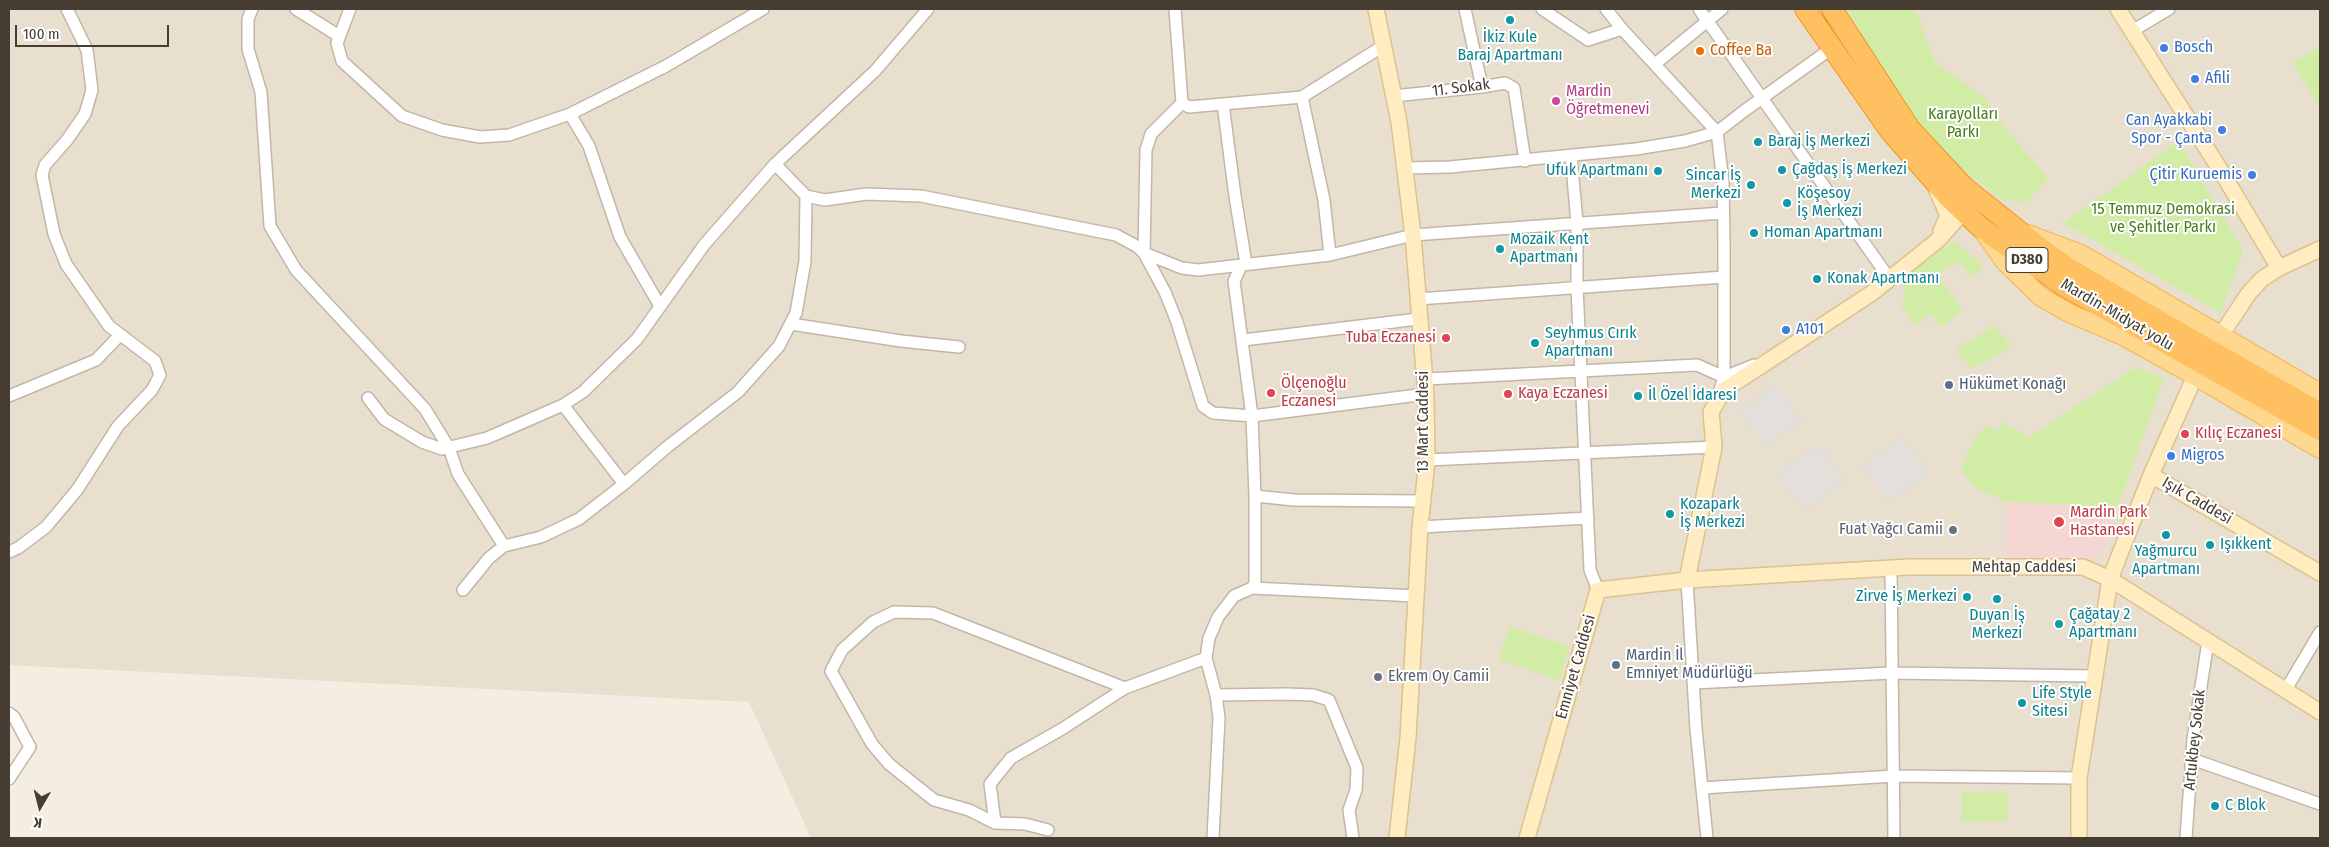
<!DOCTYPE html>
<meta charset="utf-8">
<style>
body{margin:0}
#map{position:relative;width:2329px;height:847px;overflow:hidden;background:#f3ede2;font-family:"Fira Sans Condensed",sans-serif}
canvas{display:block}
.frame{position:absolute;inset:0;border:10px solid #453d32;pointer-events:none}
.north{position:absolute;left:15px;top:782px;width:50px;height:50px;-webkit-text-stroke:4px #fff;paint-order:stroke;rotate:188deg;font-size:14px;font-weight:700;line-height:20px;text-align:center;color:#453d32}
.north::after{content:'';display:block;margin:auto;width:18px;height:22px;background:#453d32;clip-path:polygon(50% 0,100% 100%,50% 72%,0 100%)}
.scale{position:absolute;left:15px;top:25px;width:154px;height:22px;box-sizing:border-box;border:2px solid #453d32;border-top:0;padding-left:6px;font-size:15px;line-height:18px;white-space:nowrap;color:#453d32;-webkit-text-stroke:4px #fff;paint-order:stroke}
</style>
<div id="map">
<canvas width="2329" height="847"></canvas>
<div class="frame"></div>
<div class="north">K</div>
<div class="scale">100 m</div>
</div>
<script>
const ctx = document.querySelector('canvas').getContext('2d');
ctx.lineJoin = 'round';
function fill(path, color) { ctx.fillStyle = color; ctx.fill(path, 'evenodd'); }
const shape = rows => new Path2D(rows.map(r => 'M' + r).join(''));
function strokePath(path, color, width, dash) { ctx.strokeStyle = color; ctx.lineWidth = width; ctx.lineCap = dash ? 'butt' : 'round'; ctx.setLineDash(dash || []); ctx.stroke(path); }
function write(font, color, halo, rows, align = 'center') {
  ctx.font = font + ' "Fira Sans Condensed",sans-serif'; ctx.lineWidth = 4; ctx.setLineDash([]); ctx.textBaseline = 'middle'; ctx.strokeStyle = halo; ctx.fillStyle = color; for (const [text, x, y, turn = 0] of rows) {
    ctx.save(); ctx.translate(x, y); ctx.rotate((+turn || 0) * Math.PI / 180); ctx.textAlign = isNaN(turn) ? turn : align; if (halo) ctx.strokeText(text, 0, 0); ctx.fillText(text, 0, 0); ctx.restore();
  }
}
const residential = shape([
 [9,9,2320,9,2320,838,811,838,749,702,9,665]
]);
const medical = shape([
 [2006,502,2118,507,2101,551,2085,561,2006,556]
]);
const green = shape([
 [1847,9,1915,9,1935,63,1984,97,2002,124,2048,179,2027,202,2002,200,1959,167,1911,117],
 [2320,46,2320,107,2293,63],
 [2179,141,2243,250,2221,313,2063,223],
 [1957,242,1984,267,1971,276,1958,261,1938,275,1962,310,1941,327,1931,314,1915,325,1901,306,1905,295,1902,278,1951,243],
 [1995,325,2011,347,1972,369,1956,350],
 [2136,367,2164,378,2118,507,2006,502,1976,488,1961,471,1976,436,1986,426,2000,431,2002,422,2030,437],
 [1510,627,1570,646,1560,680,1499,660],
 [1962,792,2008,793,2008,821,1961,822]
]);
const parking = shape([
 [1775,385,1802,420,1766,447,1739,412],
 [1903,436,1929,474,1889,502,1862,464],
 [1818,445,1846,482,1812,504,1805,505,1799,502,1777,473]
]);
const street = shape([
 [252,9,248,19,248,49,261,92,270,226,296,270,425,409,449,448,458,474,504,546],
 [296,9,339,36],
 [350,9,337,43,342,61,402,116,442,130,480,137,509,135,570,114,666,66,763,9],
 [1175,9,1182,103,1189,107,1302,97,1383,46],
 [1465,9,1482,87],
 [1542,9,1588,40,1622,29],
 [1699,9,1889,278],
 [2132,31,2169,9],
 [1655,64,1722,9],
 [1393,96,1482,87,1505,83,1514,88,1525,161],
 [1302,97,1324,200,1330,255],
 [1182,103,1151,134,1146,150,1144,253,1165,292,1177,322,1203,406,1213,413,1252,416,1426,394],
 [1223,104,1235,196,1246,264],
 [570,114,589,146,620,237,660,306],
 [1571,155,1577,223,1577,287,1590,570,1598,590],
 [775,164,806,196,825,200,866,194,921,196,1116,235,1138,247,1144,253,1182,268,1198,270,1330,255,1413,235,1723,213],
 [1405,168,1450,167,1636,149,1685,141,1717,132,1622,29,1606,9],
 [1241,266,1234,281,1252,416,1255,496,1294,500,1422,501],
 [1418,299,1724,277],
 [791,324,901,341,959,347],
 [1243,340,1418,319],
 [1426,379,1697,365,1724,377,1754,365],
 [9,396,96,360,120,335],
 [1718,396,1724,377,1724,241,1723,182,1717,132,1744,111,1832,48],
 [368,398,384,419,422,442,442,449,487,438,563,405,583,392,637,339,704,245,775,164,875,71,928,9],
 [563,405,624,484],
 [1427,460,1714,447],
 [1420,527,1588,518],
 [9,552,18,548,46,527,77,490,118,426,152,390,160,375,155,361,109,326,66,264,54,234,42,175,45,165,67,140,85,114,92,90,87,50,67,9],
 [1891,568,1894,838],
 [1687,580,1696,729,1707,838],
 [1252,588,1416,596],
 [463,590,489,558,504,546,541,537,579,519,624,484,667,447,738,392,779,346,796,313,805,261,806,196],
 [1693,683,1891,673,2094,676],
 [2285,691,2320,632],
 [1216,695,1287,694,1313,695,1329,700,1357,768,1356,790,1349,810,1353,838],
 [9,713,14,717,30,747,9,779],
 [2192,759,2320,804],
 [1702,788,1894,776,2079,778],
 [995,823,990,784,1011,758,1062,729,1125,688],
 [1048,830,1025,824,995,823,969,810,934,800,889,764,872,744,831,671,842,650,873,622,894,612,933,613,1125,688,1206,658],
 [1213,838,1219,718,1216,695,1206,658,1209,638,1218,617,1234,596,1252,588,1255,583,1255,496],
 [2186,838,2193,739,2208,641]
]);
const secondary = shape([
 [1376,9,1399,122,1413,235,1426,394,1427,460,1420,527,1408,738,1397,838],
 [2118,9,2221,171,2279,268],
 [1936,188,1948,216,1941,231],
 [2221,335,2249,293,2262,279,2279,268,2320,249],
 [2151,475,2320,573],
 [1687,580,1909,567,2083,567,2110,579,2320,712],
 [1527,838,1598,590,1687,580,1714,447,1711,412,1724,390,1872,293,1938,240,1969,205],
 [2079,838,2079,778,2110,579,2151,475,2195,376]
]);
const primary = shape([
 [1985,234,2005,262,2041,297,2069,313,2121,335,2195,376,2320,449],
 [2027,234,2081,254,2320,393]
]);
const highway = shape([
 [1805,9,1890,131,1948,197,1980,227,2064,286,2320,430],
 [1832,9,1910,129,1964,187,2048,254,2079,275,2320,413]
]);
const markers = [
 [1510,20,5,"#0f9aa8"],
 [2164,48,5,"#3f7fe0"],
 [1700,51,5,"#e8710a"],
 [2195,79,5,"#3f7fe0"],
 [1556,101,5,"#d1479c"],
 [2222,130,5,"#3f7fe0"],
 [1758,142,5,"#0f9aa8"],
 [1782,170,5,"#0f9aa8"],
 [1658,171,5,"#0f9aa8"],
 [2252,175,5,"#3f7fe0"],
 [1751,185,5,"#0f9aa8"],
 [1787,203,5,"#0f9aa8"],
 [1754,233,5,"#0f9aa8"],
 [1500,249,5,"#0f9aa8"],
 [1817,279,5,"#0f9aa8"],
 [1786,330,5,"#3f7fe0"],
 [1446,338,5,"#e0444e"],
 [1535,343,5,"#0f9aa8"],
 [1949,385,5,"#5c6f8a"],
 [1271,393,5,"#e0444e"],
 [1508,394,5,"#e0444e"],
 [1638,396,5,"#0f9aa8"],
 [2185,434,5,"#e0444e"],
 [2171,456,5,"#3f7fe0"],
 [1670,514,5,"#0f9aa8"],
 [2059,522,6,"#e0444e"],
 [1953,530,5,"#6b7280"],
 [2166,535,5,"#0f9aa8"],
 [2210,545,5,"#0f9aa8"],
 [1967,597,5,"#0f9aa8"],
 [1997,599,5,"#0f9aa8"],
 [2059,624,5,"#0f9aa8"],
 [1616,665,5,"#5c6f8a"],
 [1378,677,5,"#6b7280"],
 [2022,703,5,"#0f9aa8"],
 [2215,806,5,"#0f9aa8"]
];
const shields = [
 [2027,260,42]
];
const shieldNames = [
 ["D380",2027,260]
];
const cultureNames = [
 ["İkiz Kule",1510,38,"center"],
 ["Baraj Apartmanı",1510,56,"center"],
 ["Baraj İş Merkezi",1768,142],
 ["Çağdaş İş Merkezi",1792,170],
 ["Ufuk Apartmanı",1648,171,"right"],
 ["Sincar İş",1741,176,"right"],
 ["Merkezi",1741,194,"right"],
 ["Köşesoy",1797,194],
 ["İş Merkezi",1797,212],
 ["Homan Apartmanı",1764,233],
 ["Mozaik Kent",1510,240],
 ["Apartmanı",1510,258],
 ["Konak Apartmanı",1827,279],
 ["Seyhmus Cırık",1545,334],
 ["Apartmanı",1545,352],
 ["İl Özel İdaresi",1648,396],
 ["Kozapark",1680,505],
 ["İş Merkezi",1680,523],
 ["Işıkkent",2220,545],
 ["Yağmurcu",2166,552,"center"],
 ["Apartmanı",2166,570,"center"],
 ["Zirve İş Merkezi",1957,597,"right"],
 ["Çağatay 2",2069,615],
 ["Apartmanı",2069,633],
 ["Duyan İş",1997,616,"center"],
 ["Merkezi",1997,634,"center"],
 ["Life Style",2032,694],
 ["Sitesi",2032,712],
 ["C Blok",2225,806]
];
const shopNames = [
 ["Bosch",2174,48],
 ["Afili",2205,79],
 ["Can Ayakkabi",2212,121,"right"],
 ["Spor - Çanta",2212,139,"right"],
 ["Çitir Kuruemis",2242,175,"right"],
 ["A101",1796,330],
 ["Migros",2181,456]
];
const foodNames = [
 ["Coffee Ba",1710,51]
];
const streetNames = [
 ["11. Sokak",1461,88,-7],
 ["Mardin-Midyat yolu",2117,315,30],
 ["13 Mart Caddesi",1424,422,-90],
 ["Işık Caddesi",2197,501,30],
 ["Mehtap Caddesi",2024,568],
 ["Emniyet Caddesi",1576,667,-74],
 ["Artukbey Sokak",2195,740,-84]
];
const hotelNames = [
 ["Mardin",1566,92],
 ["Öğretmenevi",1566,110]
];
const parkNames = [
 ["Karayolları",1963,115],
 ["Parkı",1963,133],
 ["15 Temmuz Demokrasi",2163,210],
 ["ve Şehitler Parkı",2163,228]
];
const healthNames = [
 ["Tuba Eczanesi",1436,338,"right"],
 ["Ölçenoğlu",1281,384],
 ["Eczanesi",1281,402],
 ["Kaya Eczanesi",1518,394],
 ["Kılıç Eczanesi",2195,434],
 ["Mardin Park",2070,513],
 ["Hastanesi",2070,531]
];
const serviceNames = [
 ["Hükümet Konağı",1959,385],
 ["Mardin İl",1626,656],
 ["Emniyet Müdürlüğü",1626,674]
];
const worshipNames = [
 ["Fuat Yağcı Camii",1943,530],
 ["Ekrem Oy Camii",1388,677,"left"]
];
fill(residential, '#e8dfcf');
fill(medical, '#f6d6d3');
fill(green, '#d1eda5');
fill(parking, '#e3dfdb');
strokePath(street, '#c2b7a7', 14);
strokePath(secondary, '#dcc28e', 18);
strokePath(primary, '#f1b752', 20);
strokePath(highway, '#ef9520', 22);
strokePath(street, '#fff', 11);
strokePath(secondary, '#ffecc0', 15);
strokePath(primary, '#ffd88f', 18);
strokePath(highway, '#ffc061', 20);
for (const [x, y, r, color] of markers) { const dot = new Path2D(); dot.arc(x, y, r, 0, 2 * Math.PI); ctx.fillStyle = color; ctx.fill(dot); strokePath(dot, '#fff', 2); }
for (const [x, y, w] of shields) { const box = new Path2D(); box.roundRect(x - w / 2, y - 12.5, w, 25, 4); ctx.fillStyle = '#fff'; ctx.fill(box); strokePath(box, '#453d32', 1); }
write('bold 15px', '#453d32', null, shieldNames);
write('16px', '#0d838f', '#fff', cultureNames, 'left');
write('16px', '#366cbe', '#fff', shopNames, 'left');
write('16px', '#c56008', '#fff', foodNames, 'left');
write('16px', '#453d32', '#fff', streetNames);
write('16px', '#b23c85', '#fff', hotelNames, 'left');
write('16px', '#497d1f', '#fff', parkNames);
write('16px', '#be3a42', '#fff', healthNames, 'left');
write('16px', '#4e5e75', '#fff', serviceNames, 'left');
write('16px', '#5b616d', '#fff', worshipNames, 'right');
</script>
